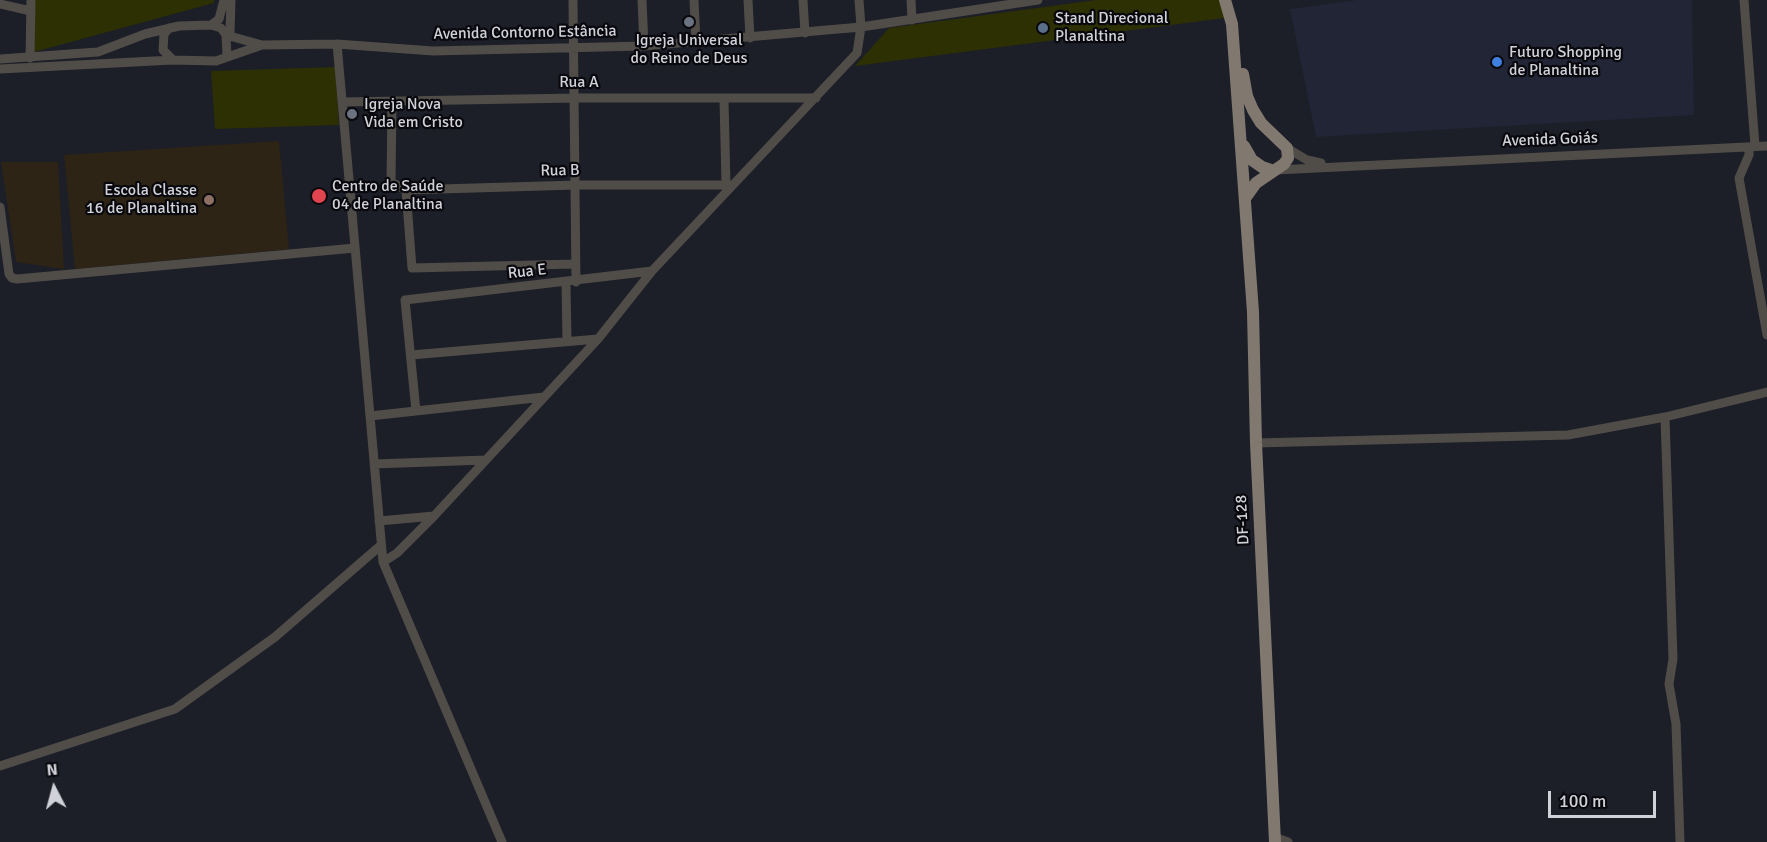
<!DOCTYPE html>
<meta charset="utf-8">
<style>
body{margin:0}
#map{position:relative;width:1767px;height:842px;overflow:hidden;background:#1c1e28;font-family:Signika,sans-serif}
canvas{display:block}
.north{position:absolute;left:24px;top:758px;width:60px;height:60px;-webkit-text-stroke:4px #08080d;paint-order:stroke;rotate:354deg;font-size:16px;font-weight:700;line-height:24px;text-align:center;color:#d1d2d9}
.north::after{content:'';display:block;margin:auto;width:21px;height:27px;background:#d1d2d9;clip-path:polygon(50% 0,100% 100%,50% 72%,0 100%)}
.scale{position:absolute;left:1548px;top:791px;width:108px;height:27px;box-sizing:border-box;border:3px solid #d1d2d9;border-top:0;padding-left:8px;font-size:18px;line-height:21px;white-space:nowrap;color:#d1d2d9;-webkit-text-stroke:4px #08080d;paint-order:stroke}
</style>
<div id="map">
<canvas width="1767" height="842"></canvas>
<div class="north">N</div>
<div class="scale">100 m</div>
</div>
<script>
const ctx = document.querySelector('canvas').getContext('2d');
ctx.lineJoin = 'round';
function fill(path, color) { ctx.fillStyle = color; ctx.fill(path, 'evenodd'); }
const shape = rows => new Path2D(rows.map(r => 'M' + r).join(''));
function strokePath(path, color, width, dash) { ctx.strokeStyle = color; ctx.lineWidth = width; ctx.lineCap = dash ? 'butt' : 'round'; ctx.setLineDash(dash || []); ctx.stroke(path); }
function write(font, color, halo, rows, align = 'center') {
  ctx.font = font + ' Signika,sans-serif'; ctx.lineWidth = 4.5; ctx.setLineDash([]); ctx.textBaseline = 'middle'; ctx.strokeStyle = halo; ctx.fillStyle = color; for (const [text, x, y, turn = 0] of rows) {
    ctx.save(); ctx.translate(x, y); ctx.rotate((+turn || 0) * Math.PI / 180); ctx.textAlign = isNaN(turn) ? turn : align; if (halo) ctx.strokeText(text, 0, 0); ctx.fillText(text, 0, 0); ctx.restore();
  }
}
const built = shape([
 [1357,0,1692,0,1694,115,1316,137,1290,9]
]);
const education = shape([
 [279,141,289,249,75,269,64,155],
 [1,162,58,162,64,269,16,262]
]);
const green = shape([
 [35,0,214,0,214,3,34,52],
 [1096,0,1220,0,1225,18,855,66,889,28],
 [335,67,339,125,215,129,211,71]
]);
const minor = shape([
 [573,0,576,282],
 [642,0,644,46],
 [694,0,696,42],
 [748,0,750,38],
 [803,0,805,33],
 [911,0,912,20],
 [1744,0,1755,146],
 [0,4,31,11],
 [211,25,219,19,224,0],
 [169,28,164,34,163,50,173,60],
 [337,44,383,562,502,842],
 [227,57,226,35,230,33,231,0],
 [30,58,31,0],
 [0,59,98,52,145,34,179,26,211,25,221,28,226,35,262,45,337,44,433,51,644,46,861,27,1038,0],
 [0,69,173,60,216,61,262,45],
 [724,100,726,184],
 [342,102,576,98,816,98],
 [392,102,391,182,406,190,577,185,732,185],
 [1749,147,1749,155,1739,178,1767,335],
 [1287,148,1307,160,1321,163],
 [1276,170,1767,146],
 [406,190,412,268,575,264],
 [0,207,9,274,12,278,17,279,355,248],
 [566,283,567,341],
 [411,355,598,339],
 [416,411,405,300,652,271],
 [370,416,544,397],
 [1665,417,1673,659,1669,684,1676,724,1680,842],
 [1256,443,1568,435,1665,417,1767,392],
 [374,464,486,460],
 [379,521,434,516],
 [383,562,397,553,434,516,598,339,652,271,857,53,861,27,859,0],
 [0,766,175,709,275,637,380,546],
 [1274,837,1288,842]
]);
const major = shape([
 [1225,0,1232,24,1253,312,1256,443,1275,842],
 [1243,74,1247,96,1253,110,1261,123,1287,148,1288,158,1284,164,1256,183,1246,197],
 [1244,146,1252,160,1262,167,1274,171]
]);
const markers = [
 [689,22,6,"#6b7280"],
 [1043,28,6,"#5c6f8a"],
 [1497,62,6,"#3f7fe0"],
 [352,114,6,"#6b7280"],
 [319,196,8,"#e0444e"],
 [209,200,6,"#8d6e63"]
];
const poiNames = [
 ["Stand Direcional",1055,19],
 ["Planaltina",1055,37],
 ["Igreja Universal",689,41,"center"],
 ["do Reino de Deus",689,59,"center"],
 ["Futuro Shopping",1509,53],
 ["de Planaltina",1509,71],
 ["Igreja Nova",364,105],
 ["Vida em Cristo",364,123],
 ["Centro de Saúde",332,187],
 ["04 de Planaltina",332,205],
 ["Escola Classe",197,191,"right"],
 ["16 de Planaltina",197,209,"right"]
];
const streetNames = [
 ["Avenida Contorno Estância",525,33,-1],
 ["Rua A",579,83],
 ["Avenida Goiás",1550,140,-2],
 ["Rua B",560,171,-1],
 ["Rua E",527,272,-6],
 ["DF-128",1243,520,-93]
];
fill(built, '#222535');
fill(education, '#2d2415');
fill(green, '#2c3003');
strokePath(minor, '#504c48', 9);
strokePath(major, '#817970', 12);
for (const [x, y, r, color] of markers) { const dot = new Path2D(); dot.arc(x, y, r, 0, 2 * Math.PI); ctx.fillStyle = color; ctx.fill(dot); strokePath(dot, '#08080d', 2); }
write('16px', '#d1d2d9', '#08080d', poiNames, 'left');
write('16px', '#d1d2d9', '#08080d', streetNames);
</script>
